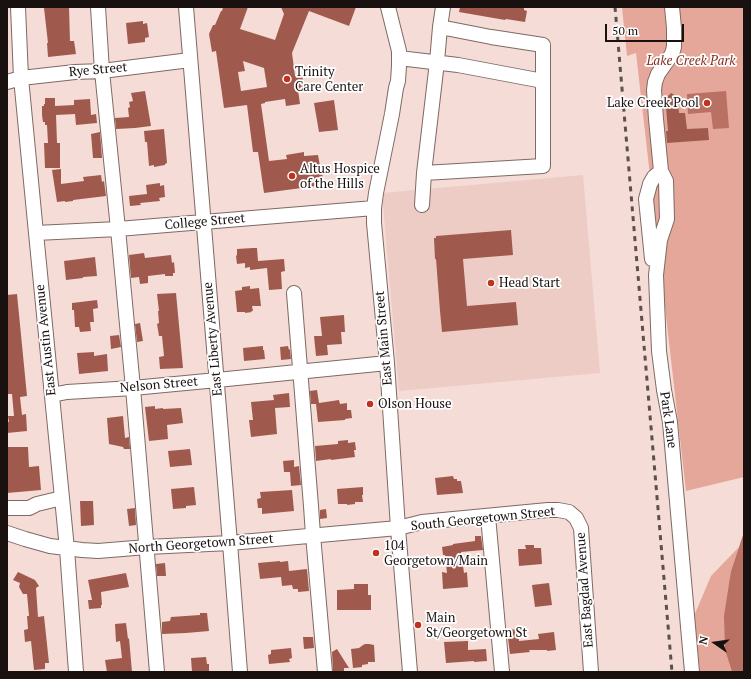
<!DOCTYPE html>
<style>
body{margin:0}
#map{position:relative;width:751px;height:679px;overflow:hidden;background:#f5dcd7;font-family:"PT Serif",serif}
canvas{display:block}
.frame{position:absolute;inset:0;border:8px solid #19110f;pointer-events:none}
.north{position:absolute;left:695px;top:623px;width:40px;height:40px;-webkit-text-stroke:3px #fff;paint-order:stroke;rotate:283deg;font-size:11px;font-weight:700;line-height:16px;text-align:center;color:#19110f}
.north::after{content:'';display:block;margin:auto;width:14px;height:18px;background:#19110f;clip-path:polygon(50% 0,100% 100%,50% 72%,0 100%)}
.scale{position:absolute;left:605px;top:24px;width:79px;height:18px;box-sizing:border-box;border:2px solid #19110f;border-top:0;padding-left:5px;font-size:12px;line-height:14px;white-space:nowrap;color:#19110f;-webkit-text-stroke:3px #fff;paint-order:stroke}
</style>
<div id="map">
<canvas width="751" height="679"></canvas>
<div class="frame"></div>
<div class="north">N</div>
<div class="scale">50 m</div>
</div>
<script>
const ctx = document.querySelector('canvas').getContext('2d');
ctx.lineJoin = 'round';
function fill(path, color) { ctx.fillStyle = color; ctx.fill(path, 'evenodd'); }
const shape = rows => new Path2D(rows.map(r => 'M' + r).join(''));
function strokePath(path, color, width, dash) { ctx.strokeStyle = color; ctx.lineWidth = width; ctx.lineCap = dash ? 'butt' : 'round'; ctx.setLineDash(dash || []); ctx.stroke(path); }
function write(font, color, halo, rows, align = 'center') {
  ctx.font = font + ' "PT Serif",serif'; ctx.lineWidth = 3.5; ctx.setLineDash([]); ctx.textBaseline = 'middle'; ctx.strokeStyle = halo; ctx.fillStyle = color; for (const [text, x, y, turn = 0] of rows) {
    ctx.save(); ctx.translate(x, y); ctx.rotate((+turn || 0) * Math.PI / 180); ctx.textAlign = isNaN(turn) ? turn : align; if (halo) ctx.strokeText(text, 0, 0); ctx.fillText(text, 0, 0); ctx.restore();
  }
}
const built = shape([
 [583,175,600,373,399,391,382,193]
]);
const green = shape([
 [622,7,744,7,744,477,686,491,636,53,627,56],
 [739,547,731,571,725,650,732,672,700,672,694,616,711,576]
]);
const water = shape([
 [726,91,729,128,713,129,711,112,688,114,687,94],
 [744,532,744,672,732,672,725,650,724,616,731,571]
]);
const building = shape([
 [48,7,69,7,70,41,74,41,76,54,48,57,47,43,48,43,44,8],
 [223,7,248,7,240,29,275,40,284,14,281,7,356,7,349,26,309,11,292,53,295,76,302,75,304,89,298,90,300,104,286,106,285,99,265,102,265,103,261,104,269,161,287,159,286,155,304,152,304,156,318,155,320,166,321,166,324,185,264,193,258,152,253,152,247,105,224,108,216,51,212,52,209,34,213,25,215,25,221,11,222,11],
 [243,61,264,68,267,87,241,91,238,72,245,71],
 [460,7,524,7,524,10,527,11,525,22,506,19,505,20,459,12],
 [143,21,143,24,147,23,149,37,145,38,145,42,128,44,126,23],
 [145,91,151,126,135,128,116,129,115,118,129,117,128,108,130,107,129,102,133,101,131,93],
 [671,93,678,97,679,113,685,113,687,129,708,128,709,140,667,143,666,131,668,131,666,107,665,106,665,99],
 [45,98,55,98,55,106,74,105,74,100,90,99,91,115,96,114,97,123,76,125,75,114,56,115,57,143,60,143,60,168,45,168,44,143,48,143,47,125,45,125,45,122,43,122,42,115,42,106,44,106,44,104,45,104],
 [334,100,338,130,319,132,314,103],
 [164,129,167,163,165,164,165,165,154,167,154,165,149,166,147,142,145,142,144,131],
 [100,132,102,158,93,158,91,134],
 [61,169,61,184,84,181,83,177,101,175,102,182,104,181,106,196,73,200,73,201,65,202,65,201,57,202,52,170],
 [160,183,160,186,164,185,165,197,159,198,160,201,140,203,141,205,130,206,129,196,147,194,146,185],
 [511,230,513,255,463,259,467,306,516,302,518,325,442,332,440,311,436,259,435,259,434,238,436,238,436,236],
 [253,248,257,248,258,261,284,259,285,271,281,272,282,289,269,290,267,268,250,270,250,267,245,268,245,263,237,264,236,256,237,255,237,249],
 [144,253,145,258,171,255,172,263,174,262,175,273,173,273,173,276,165,276,165,274,148,276,148,283,140,284,139,277,131,278,129,255],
 [95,257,97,276,83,277,83,278,66,280,64,261],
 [250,286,250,289,259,288,261,306,252,306,253,311,251,311,252,312,245,313,245,312,237,312,235,291,242,290,242,287],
 [176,293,183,368,160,369,159,357,164,356,162,336,159,336,157,324,159,323,158,311,159,311,157,294],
 [17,294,27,396,20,397,22,415,26,414,27,431,7,433,7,422,9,422,8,416,14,416,12,394,7,394,7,295],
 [97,300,98,308,93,309,94,322,90,322,91,331,80,332,79,327,75,327,74,310,72,310,72,303],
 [344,315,345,332,341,332,342,344,327,345,328,355,316,356,314,336,322,336,320,317],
 [140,323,143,341,137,342,135,324],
 [119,335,121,347,111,349,110,336],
 [263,346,263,350,264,350,265,359,244,361,243,348],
 [288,346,289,350,290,349,291,359,281,360,280,347],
 [94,352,94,356,107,354,108,371,79,374,77,353],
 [317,390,319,403,339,400,340,404,347,403,347,410,351,410,352,418,345,419,345,420,318,422,316,404,311,404,310,391],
 [289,393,290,407,275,408,277,434,251,437,249,420,253,420,251,402,274,400,273,395],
 [155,406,155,409,163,408,163,409,181,408,183,423,167,425,168,439,149,441,145,407],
 [123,416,125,438,129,437,130,449,124,449,123,447,109,444,107,418],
 [348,440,348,443,355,442,356,450,354,450,355,457,331,460,331,459,316,461,315,446,338,444,338,441],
 [7,447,28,447,29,467,39,466,41,490,7,493],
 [190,449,192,465,170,467,168,451],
 [294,460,294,467,299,466,301,485,291,486,290,472,284,472,283,461],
 [453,476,454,479,457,479,457,481,461,481,463,493,437,495,435,478],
 [194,487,196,505,186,506,186,508,173,509,171,489],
 [363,487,363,495,362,495,363,502,355,502,355,504,347,505,347,504,338,504,337,489],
 [292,490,294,511,262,514,262,508,258,508,257,499,261,498,260,492],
 [80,501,93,501,94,525,81,526],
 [135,508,136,525,129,526,127,509],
 [326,509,327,518,320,519,320,510],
 [475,536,481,536,483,550,461,552,464,573,467,572,468,587,443,589,442,572,447,573,445,555,443,555,442,547,453,545,453,544,475,541],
 [525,545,534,545,534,548,541,548,542,564,519,566,518,551,518,549,526,549],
 [280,561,280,562,288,561,289,571,307,569,309,591,298,592,298,589,293,589,292,585,282,586,281,577,260,579,258,563],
 [165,563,166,576,157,576,156,564],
 [18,572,35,580,39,586,36,588,38,617,44,616,49,663,45,663,45,669,34,670,31,641,25,642,24,630,28,629,27,616,29,616,27,594,23,594,19,587,20,583,13,580],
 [126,573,129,587,101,592,102,605,101,605,101,608,89,609,88,600,92,600,88,580],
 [549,583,552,605,535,607,532,585],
 [354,584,368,584,368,595,371,595,371,610,337,610,337,590,354,589],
 [200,613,207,613,209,631,186,633,162,634,162,622,170,621,171,617,200,615],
 [126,623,128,639,129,638,132,672,107,672,105,660,122,658,120,641,116,642,115,624],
 [518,629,519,641,539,639,538,634,554,632,556,650,547,651,547,650,529,650,530,652,510,654,507,630],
 [303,637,313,637,314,648,304,649],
 [468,641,468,650,486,649,487,661,474,662,474,661,446,663,444,642],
 [365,644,369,644,374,645,375,662,368,662,368,664,362,665,362,667,353,668,351,649,359,648,363,645],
 [291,648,292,658,289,659,290,662,269,664,268,655,271,654,271,650],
 [337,649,349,668,344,668,344,672,333,672,332,652],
 [206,657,207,664,209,664,209,672,192,672,191,658]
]);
const minor = shape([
 [18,7,21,78,36,233,67,549,76,672],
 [98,7,102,71,118,229,133,388,157,672],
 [186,7,230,543,240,672],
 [388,7,399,51,399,66,398,81,396,88,392,114,376,193,374,208,374,223,387,363,398,528,410,672],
 [672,7,674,28,674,47,672,54,658,74,655,82,654,90,656,119,661,171,666,181,667,219,660,240,656,275,659,351,664,390,670,422,692,672],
 [440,27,491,37,543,45,543,81],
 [399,58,458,65,543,81,543,166,424,173],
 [7,82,21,78,75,72,102,71,190,60],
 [422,205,424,173,437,62,440,27,443,7],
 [36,233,118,229,374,208],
 [652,259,646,199,650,184,654,177,661,171],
 [294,293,311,506,313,535,325,672],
 [52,395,67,392,133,388,217,380,387,363],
 [7,508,29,508,37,504,62,498],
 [488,516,502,672],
 [7,533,25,539,50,546,82,550,98,551,147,547,230,543,398,528,422,522,548,510,558,510,569,512,576,518,581,528,591,672]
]);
const rail = shape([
 [615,7,672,672]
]);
const markers = [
 [287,79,4,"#bf331e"],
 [707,103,4,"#bf331e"],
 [292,176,4,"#bf331e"],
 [491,283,4,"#bf331e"],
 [370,404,4,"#bf331e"],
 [376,553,4,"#bf331e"],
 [418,625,4,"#bf331e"]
];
const parkNames = [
 ["Lake Creek Park",691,61]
];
const streetNames = [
 ["Rye Street",98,70,-5],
 ["College Street",205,222,-5],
 ["East Main Street",384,338,-95],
 ["East Liberty Avenue",213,339,-95],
 ["East Austin Avenue",46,340,-96],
 ["Nelson Street",159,385,-5],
 ["Park Lane",668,420,82],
 ["South Georgetown Street",483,519,-6],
 ["North Georgetown Street",201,544,-4],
 ["East Bagdad Avenue",585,590,-94]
];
const poiNames = [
 ["Trinity",295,72],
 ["Care Center",295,87],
 ["Lake Creek Pool",699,103,"right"],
 ["Altus Hospice",300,169],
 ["of the Hills",300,184],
 ["Head Start",499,283],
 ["Olson House",378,404],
 ["104",384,546],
 ["Georgetown/Main",384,561],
 ["Main",426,618],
 ["St/Georgetown St",426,633]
];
fill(built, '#edccc5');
fill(green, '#e4a79a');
fill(water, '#b97163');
fill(building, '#a05a4d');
strokePath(minor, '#7f6964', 16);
strokePath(minor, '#fff', 14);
strokePath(rail, '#5d504d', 3, [5, 5]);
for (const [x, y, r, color] of markers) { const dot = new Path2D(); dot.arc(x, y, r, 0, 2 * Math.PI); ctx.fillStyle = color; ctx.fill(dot); strokePath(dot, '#fff', 1.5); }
write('italic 13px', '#862d1f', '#fff', parkNames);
write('13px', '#19110f', '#fff', streetNames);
write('13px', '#19110f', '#fff', poiNames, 'left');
</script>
